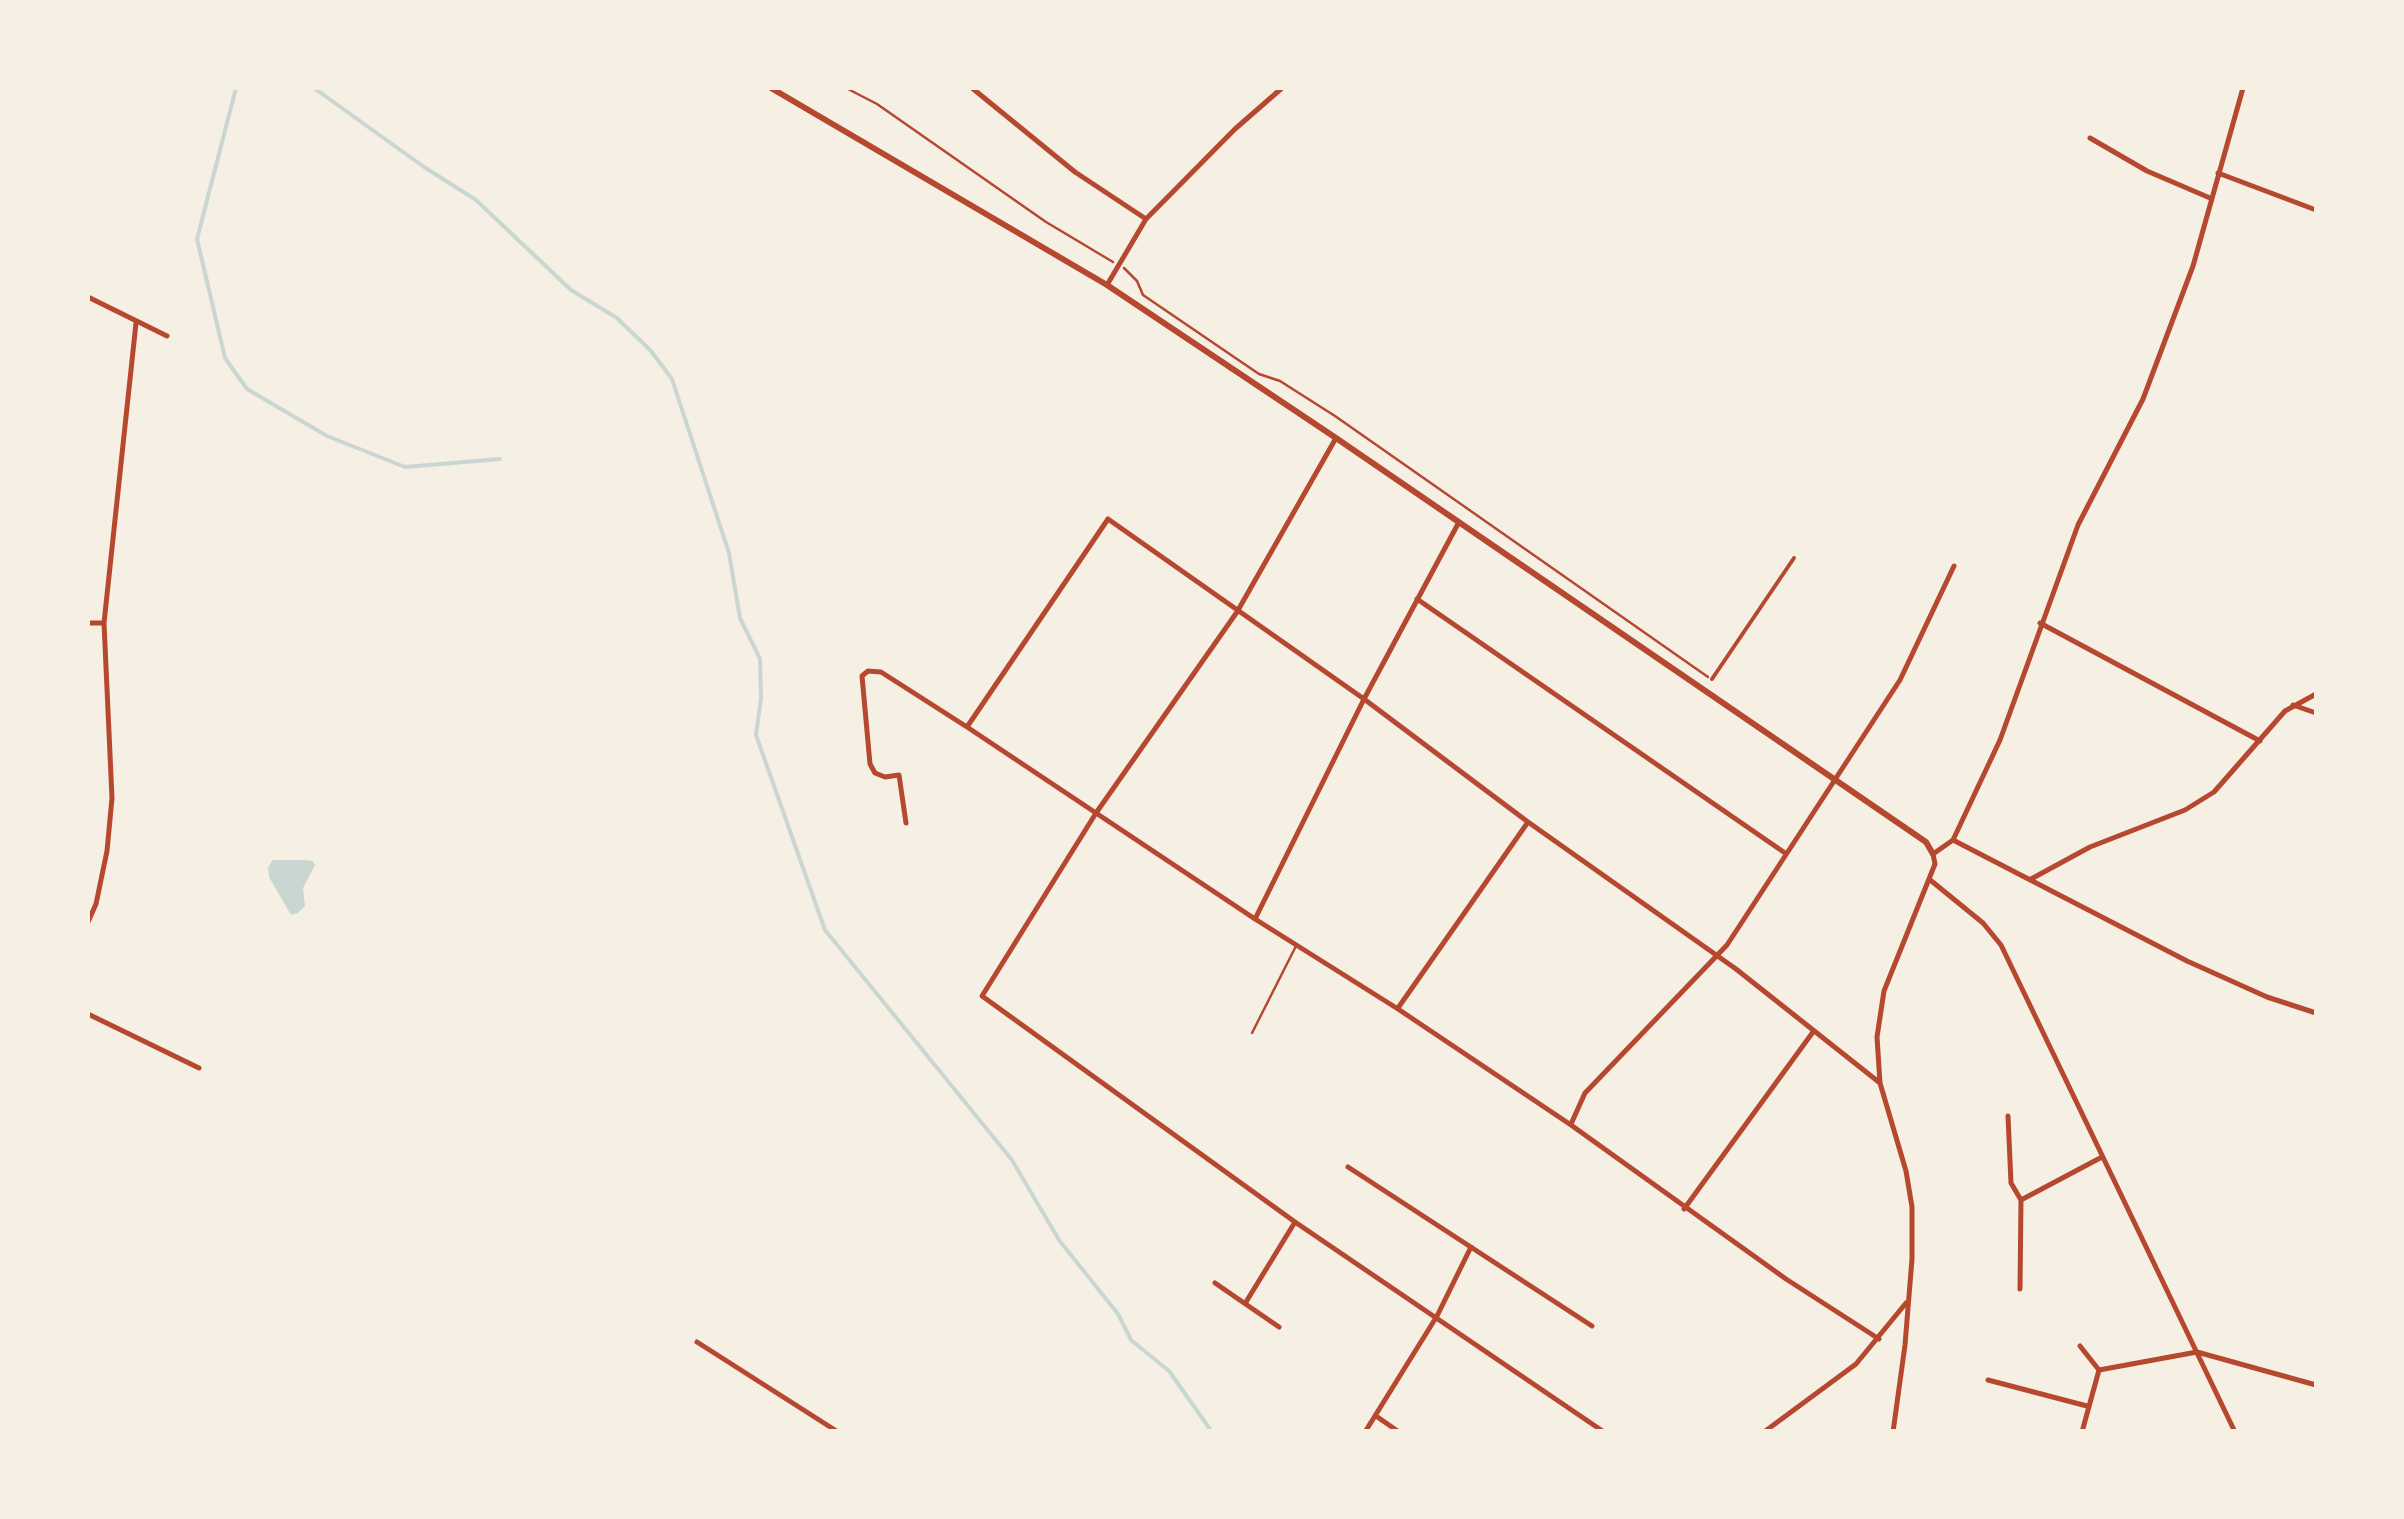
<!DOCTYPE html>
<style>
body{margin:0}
#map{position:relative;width:2404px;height:1519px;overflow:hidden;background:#f6efe4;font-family:"PT Serif",serif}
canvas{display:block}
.frame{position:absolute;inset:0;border:90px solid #f6efe4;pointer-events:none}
</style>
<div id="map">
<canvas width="2404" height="1519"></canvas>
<div class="frame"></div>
</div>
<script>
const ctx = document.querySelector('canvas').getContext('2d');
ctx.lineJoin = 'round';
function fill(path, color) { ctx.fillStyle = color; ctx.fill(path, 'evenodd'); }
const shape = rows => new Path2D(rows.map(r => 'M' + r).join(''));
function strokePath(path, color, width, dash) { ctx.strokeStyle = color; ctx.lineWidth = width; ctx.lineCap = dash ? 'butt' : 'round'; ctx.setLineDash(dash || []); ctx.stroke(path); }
const water = shape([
 [273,860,303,860,313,861,315,865,303,888,305,906,298,913,291,915,269,877,268,867]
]);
const stream = shape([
 [236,88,197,239,225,358,247,389,327,436,405,467,500,459],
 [314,88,424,167,476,200,571,290,617,318,651,351,672,379,729,553,740,618,760,659,761,698,756,735,825,930,1012,1160,1059,1240,1118,1314,1131,1340,1169,1371,1212,1432]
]);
const path = shape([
 [846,88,877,104,1046,222,1113,262],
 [1124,268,1137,281,1143,295,1259,374,1280,381,1335,416,1708,677]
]);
const service = shape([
 [1252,1033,1296,946]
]);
const pedestrian = shape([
 [1712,679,1794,558]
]);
const minor = shape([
 [972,88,1075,172,1146,219],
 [2090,138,2147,171,2210,198],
 [2218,173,2316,210],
 [1107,285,1146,219,1235,129,1282,88],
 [88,297,167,336],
 [1336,438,1237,612,1096,813,982,996,1295,1222,1604,1432],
 [1417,599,1785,853],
 [88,623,104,623],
 [2040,623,2260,741],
 [2293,705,2316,713],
 [967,727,1108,519,1364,699,1528,822,1736,969,1880,1083],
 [906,823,899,775,885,777,875,773,870,764,862,676,868,671,881,672,967,727,1255,919,1398,1009,1571,1125,1786,1279,1879,1339],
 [1953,840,2187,961,2267,997,2316,1013],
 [1929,879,1983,923,2001,945,2235,1432],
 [2031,879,2090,847,2185,810,2214,792,2285,711,2316,694],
 [1255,919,1364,699,1459,522],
 [88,922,96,904,107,851,112,798,104,623,136,323],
 [1398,1008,1528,822],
 [88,1014,199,1068],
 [2008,1116,2011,1183,2021,1200,2102,1157],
 [1571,1124,1585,1093,1727,945,1900,680,1954,566],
 [1348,1167,1592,1326],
 [1684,1209,1813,1032],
 [1215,1283,1279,1327],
 [2020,1289,2021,1200],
 [1246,1302,1295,1222],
 [697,1342,838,1432],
 [2080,1346,2099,1370],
 [1988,1380,2087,1406],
 [1376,1416,1399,1432],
 [1365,1432,1437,1316,1471,1247],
 [1764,1432,1856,1364,1906,1303],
 [1893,1432,1905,1345,1912,1259,1912,1207,1906,1171,1880,1083,1877,1037,1884,991,1935,864,1933,854,1953,840,2000,740,2078,525,2143,399,2193,266,2243,88],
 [2082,1432,2099,1370,2197,1352,2316,1385]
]);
const tertiary = shape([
 [771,88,1107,285,1336,438,1926,842,1933,854]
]);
fill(water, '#c9d6d2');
strokePath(stream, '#c9d6d2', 4);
strokePath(path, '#b5482f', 2.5);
strokePath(service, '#b5482f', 2.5);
strokePath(pedestrian, '#b5482f', 4);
strokePath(minor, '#b5482f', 5);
strokePath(tertiary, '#b5482f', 6);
</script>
